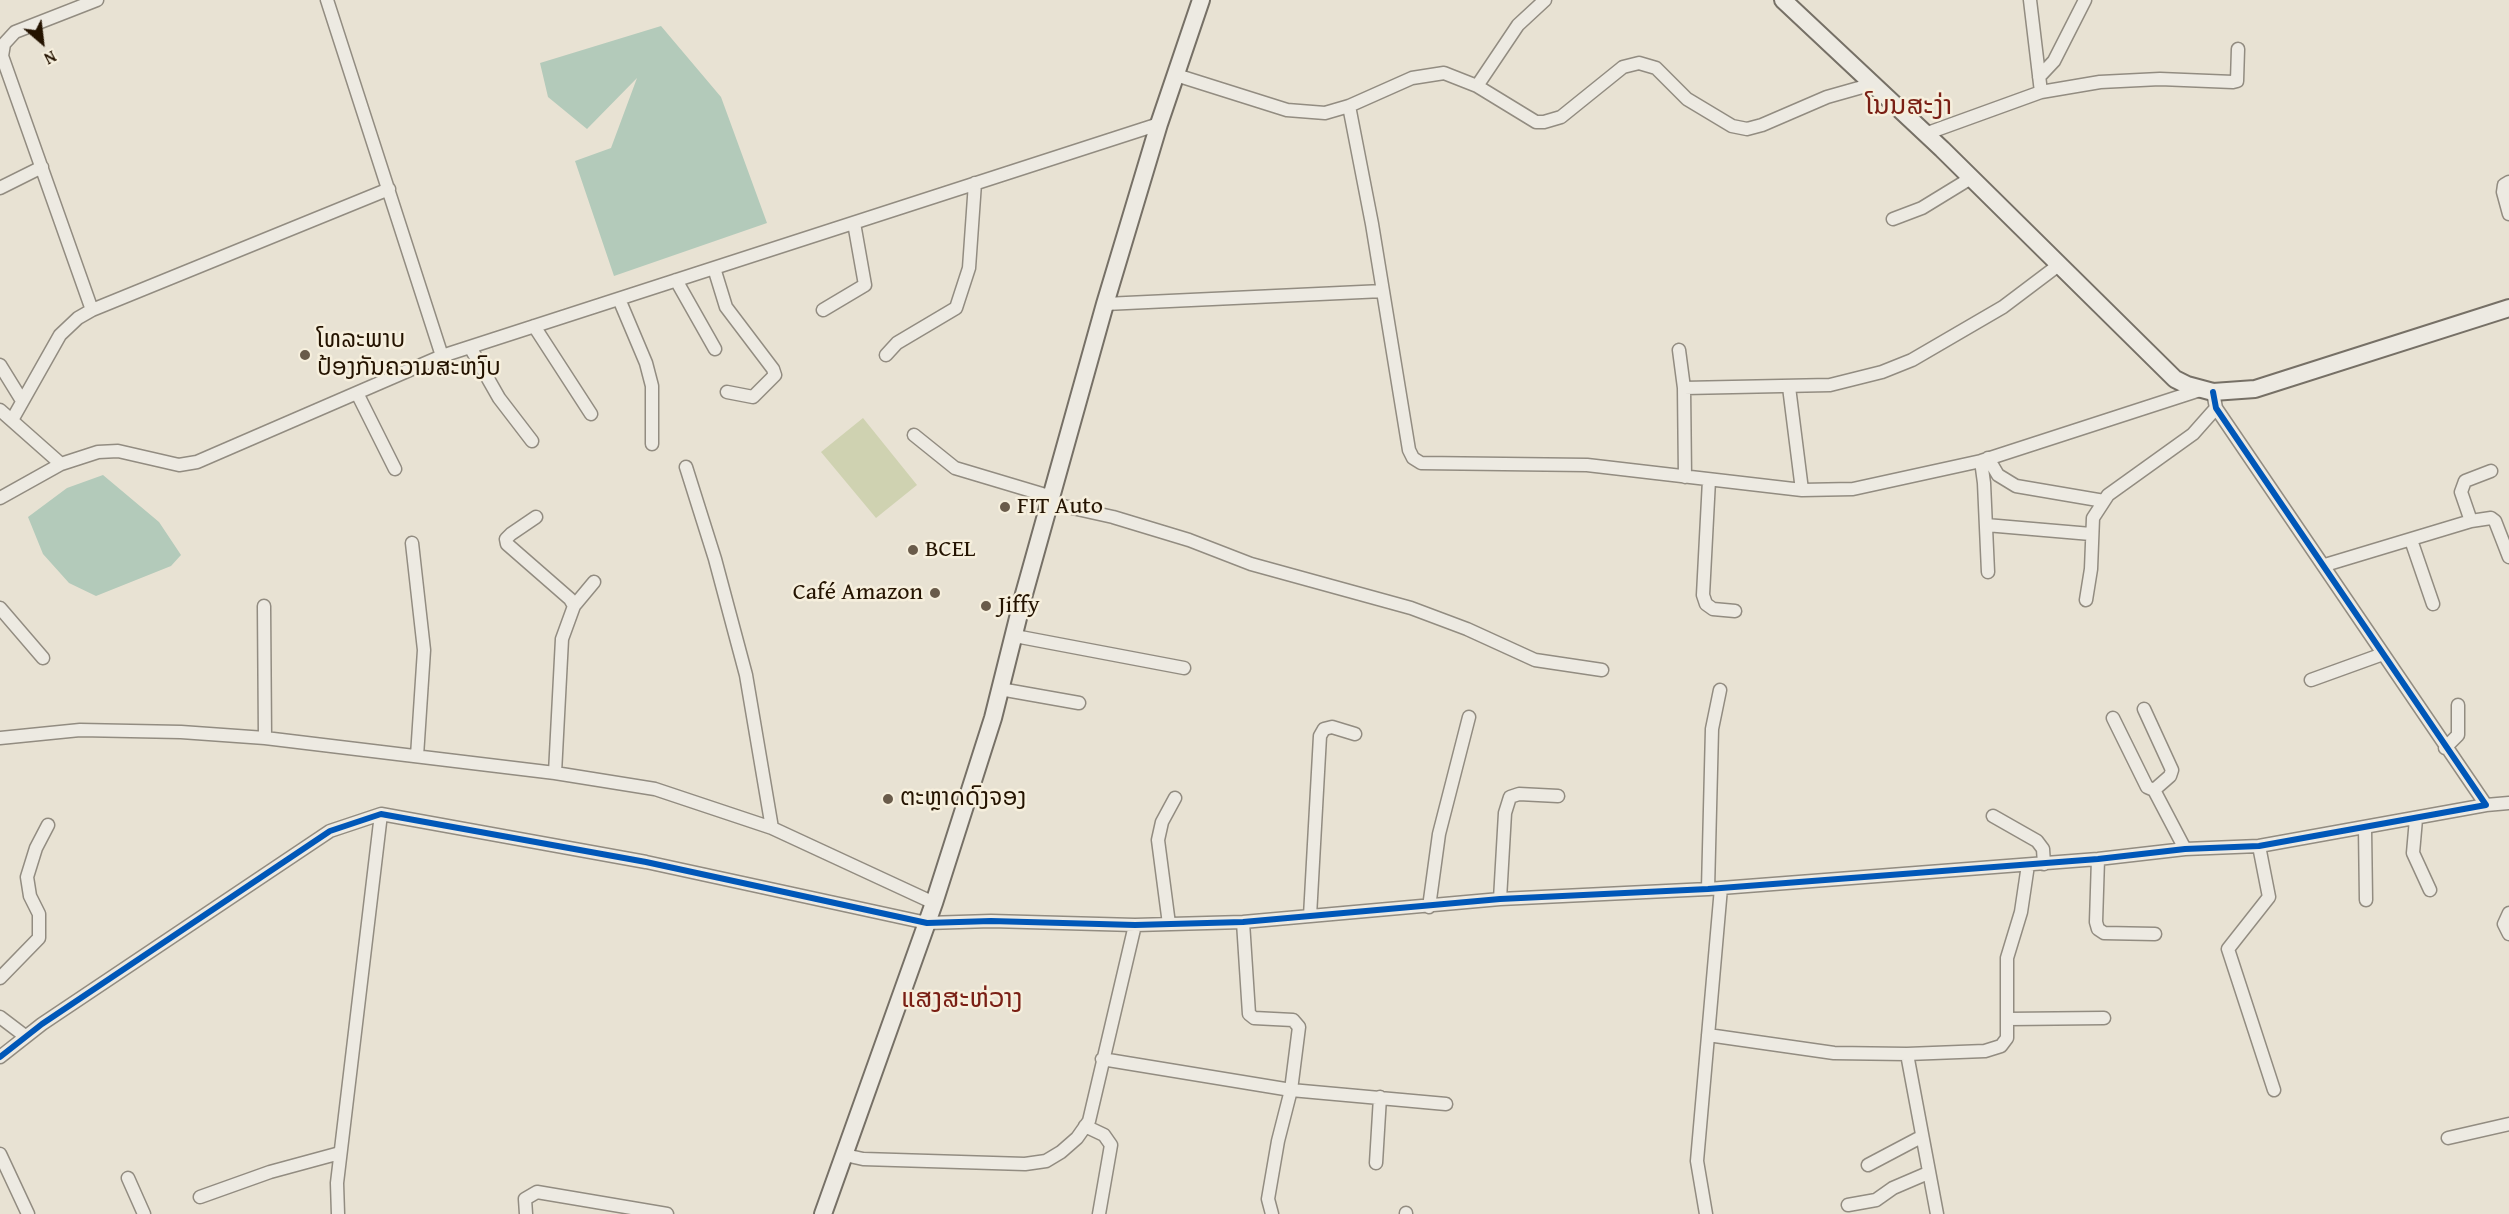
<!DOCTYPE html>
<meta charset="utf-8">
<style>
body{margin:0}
#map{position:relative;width:2509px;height:1214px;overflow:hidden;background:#e8e2d3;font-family:"Gentium Book Plus",serif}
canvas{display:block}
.north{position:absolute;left:12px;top:12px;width:60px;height:60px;-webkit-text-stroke:4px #f6efdd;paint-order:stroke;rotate:152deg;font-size:16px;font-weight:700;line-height:24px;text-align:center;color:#241300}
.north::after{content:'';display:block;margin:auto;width:21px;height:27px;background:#241300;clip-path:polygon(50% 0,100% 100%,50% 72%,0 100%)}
</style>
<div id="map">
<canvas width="2509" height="1214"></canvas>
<div class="north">N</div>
</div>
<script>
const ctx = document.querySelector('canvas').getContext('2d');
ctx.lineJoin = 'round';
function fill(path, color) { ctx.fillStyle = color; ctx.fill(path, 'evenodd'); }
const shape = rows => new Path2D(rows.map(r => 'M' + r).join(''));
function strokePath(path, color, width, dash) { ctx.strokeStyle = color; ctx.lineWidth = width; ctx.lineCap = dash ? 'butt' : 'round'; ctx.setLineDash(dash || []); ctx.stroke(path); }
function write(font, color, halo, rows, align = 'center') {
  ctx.font = font + ' "Gentium Book Plus","Noto Sans Lao",serif'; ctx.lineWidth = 5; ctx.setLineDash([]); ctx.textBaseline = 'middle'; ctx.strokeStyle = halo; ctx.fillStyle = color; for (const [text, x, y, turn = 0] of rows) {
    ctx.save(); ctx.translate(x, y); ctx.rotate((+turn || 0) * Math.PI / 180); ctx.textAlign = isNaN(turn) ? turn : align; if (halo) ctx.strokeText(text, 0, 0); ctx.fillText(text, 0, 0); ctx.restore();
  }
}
const green = shape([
 [863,418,917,485,876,518,821,452]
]);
const water = shape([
 [661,26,721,97,767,223,614,276,575,161,611,148,637,78,587,129,548,97,540,63],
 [103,475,159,522,181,555,171,566,96,596,69,583,43,554,28,517,67,488]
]);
const street = shape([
 [327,0,442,356],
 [2030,0,2041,92],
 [1176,75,1287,110,1325,113,1349,106,1412,78,1444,73,1477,86,1536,122,1544,122,1561,117,1623,67,1639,63,1656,68,1687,99,1732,126,1747,129,1762,125,1827,97,1873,84],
 [2039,77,2054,61,2085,0],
 [1477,86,1518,25,1545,0],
 [1349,106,1372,224,1409,450,1413,458,1421,463,1587,465,1802,490,1853,489,1981,461,2200,390],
 [1925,134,2041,92,2100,82,2160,79,2233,82,2237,81,2238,49],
 [2509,182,2504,185,2503,192,2509,214],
 [0,188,42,167],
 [1893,219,1922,208,1971,178],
 [714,268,726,307,773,369,775,375,753,397,727,392],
 [676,280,715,349],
 [619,299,646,363,652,386,652,444],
 [1105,304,1383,291],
 [92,310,2,56,4,44,15,32,97,0],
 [823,310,865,285,854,223],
 [534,326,591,414],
 [470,347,499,398,532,441],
 [1679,350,1684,388,1685,477],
 [886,355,897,343,956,308,969,268,975,183],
 [0,365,21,399],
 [1789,387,1802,490],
 [1684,388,1830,385,1882,372,1912,360,2003,307,2060,264],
 [357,393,395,469],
 [0,410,61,464],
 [12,420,60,335,78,318,92,310,389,189],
 [914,435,955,468,1052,497],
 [1988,458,1998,475,2016,486,2104,501],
 [1981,461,1984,483,1988,572],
 [686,467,715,559,746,675,772,828],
 [1709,480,1703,595,1706,604,1713,609,1735,611],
 [0,498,61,464,98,452,118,451,179,465,197,462,442,356,1159,124],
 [1050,503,1113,517,1189,540,1251,564,1411,608,1467,629,1535,660,1602,670],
 [536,517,511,534,506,539,507,544,570,599,574,606],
 [2471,521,2461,492,2465,481,2491,471],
 [1986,525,2091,534],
 [2411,540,2433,604],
 [412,543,424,650,417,756],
 [2325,565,2471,521,2491,518,2495,521,2509,557],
 [2086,600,2091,569,2093,518,2108,495,2193,434,2216,408],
 [264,606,265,738],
 [0,608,43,658],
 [1015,636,1184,668],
 [2311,680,2383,654],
 [1000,689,1079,703],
 [2144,709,2172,770,2170,776,2154,790],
 [2113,718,2147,787,2154,790,2185,849],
 [0,738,80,730,181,732,265,738,555,773,655,789,772,828,934,903],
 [2445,748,2458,735,2458,705],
 [555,773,562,639,574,606,594,582],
 [2486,805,2509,803],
 [1993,816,2037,841,2043,849,2044,864],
 [2416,819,2413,853,2430,890],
 [2365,828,2366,900],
 [2259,846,2269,897,2228,949,2274,1090],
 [2098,859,2096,922,2098,929,2104,933,2155,934],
 [1708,889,1712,729,1720,690],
 [1500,899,1505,813,1510,797,1519,794,1558,796],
 [1429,907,1439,834,1469,717],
 [2509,913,2504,924,2509,934],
 [1310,916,1320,736,1324,729,1332,727,1355,734],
 [1243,922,1249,1014,1254,1018,1293,1020,1299,1027,1291,1090,1278,1141,1268,1199,1272,1214],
 [1169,924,1158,840,1162,822,1175,798],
 [0,978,39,938,39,914,30,896,27,877,36,848,48,825],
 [0,1017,25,1036],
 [2008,1019,2104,1018],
 [1708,1035,1834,1053,1907,1054,1985,1051,2001,1046,2007,1038,2007,958,2021,912,2028,865],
 [1907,1054,1937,1214],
 [0,1057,42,1024,330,831,381,814,646,862,927,923,991,921,1135,925,1243,922,1500,899,1708,889,2098,859,2185,849,2259,846,2486,805,2216,408,2213,392],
 [1102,1059,1291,1090,1446,1104],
 [1085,1126,1104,1135,1111,1145,1099,1214],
 [2448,1138,2509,1124],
 [0,1154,28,1214],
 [845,1155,863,1159,1025,1164,1046,1161,1061,1152,1077,1138,1089,1121,1135,925],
 [1376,1163,1380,1097],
 [1868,1165,1921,1137],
 [128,1178,144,1214],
 [200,1197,270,1172,340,1153],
 [1848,1205,1876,1200,1893,1188,1928,1173],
 [1406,1213,1406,1214],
 [338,1214,337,1183,381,814],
 [526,1214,525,1199,537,1192,667,1214],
 [1706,1214,1697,1161,1721,888]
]);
const secondary = shape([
 [1783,0,1942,149,2175,379,2187,385,2213,392,2255,389,2509,308],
 [823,1214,934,903,993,718,1024,594,1105,304,1159,124,1201,0]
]);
const cycleway = shape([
 [0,1057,42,1024,330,831,381,814,646,862,927,923,991,921,1135,925,1243,922,1500,899,1708,889,2098,859,2185,849,2259,846,2486,805,2216,408,2213,392]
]);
const markers = [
 [305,355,6,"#695b4a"],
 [1005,507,6,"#695b4a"],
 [913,550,6,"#695b4a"],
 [935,593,6,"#695b4a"],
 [986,606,6,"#695b4a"],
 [888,799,6,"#695b4a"]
];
const poiNames = [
 ["ໂທລະພາບ",317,341],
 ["ປ້ອງກັນຄວາມສະຫງົບ",317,369],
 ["FIT Auto",1017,507],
 ["BCEL",925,550],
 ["Café Amazon",923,593,"right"],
 ["Jiffy",998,606],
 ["ຕະຫຼາດດົງຈອງ",900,799]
];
const quarterNames = [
 ["ໂນນສະງ່າ",1909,107],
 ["ແສງສະຫ່ວາງ",962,1000]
];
fill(green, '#cfd2b1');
fill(water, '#b3caba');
strokePath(street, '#928c81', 15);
strokePath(secondary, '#767066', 20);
strokePath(street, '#edeae2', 12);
strokePath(secondary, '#edeae2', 16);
strokePath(cycleway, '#0057b8', 6);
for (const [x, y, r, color] of markers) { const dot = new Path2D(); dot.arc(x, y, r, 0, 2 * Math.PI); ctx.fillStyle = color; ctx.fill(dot); strokePath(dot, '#f6efdd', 2); }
write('24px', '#241300', '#f6efdd', poiNames, 'left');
write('27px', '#7a1f14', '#f6efdd', quarterNames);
</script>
